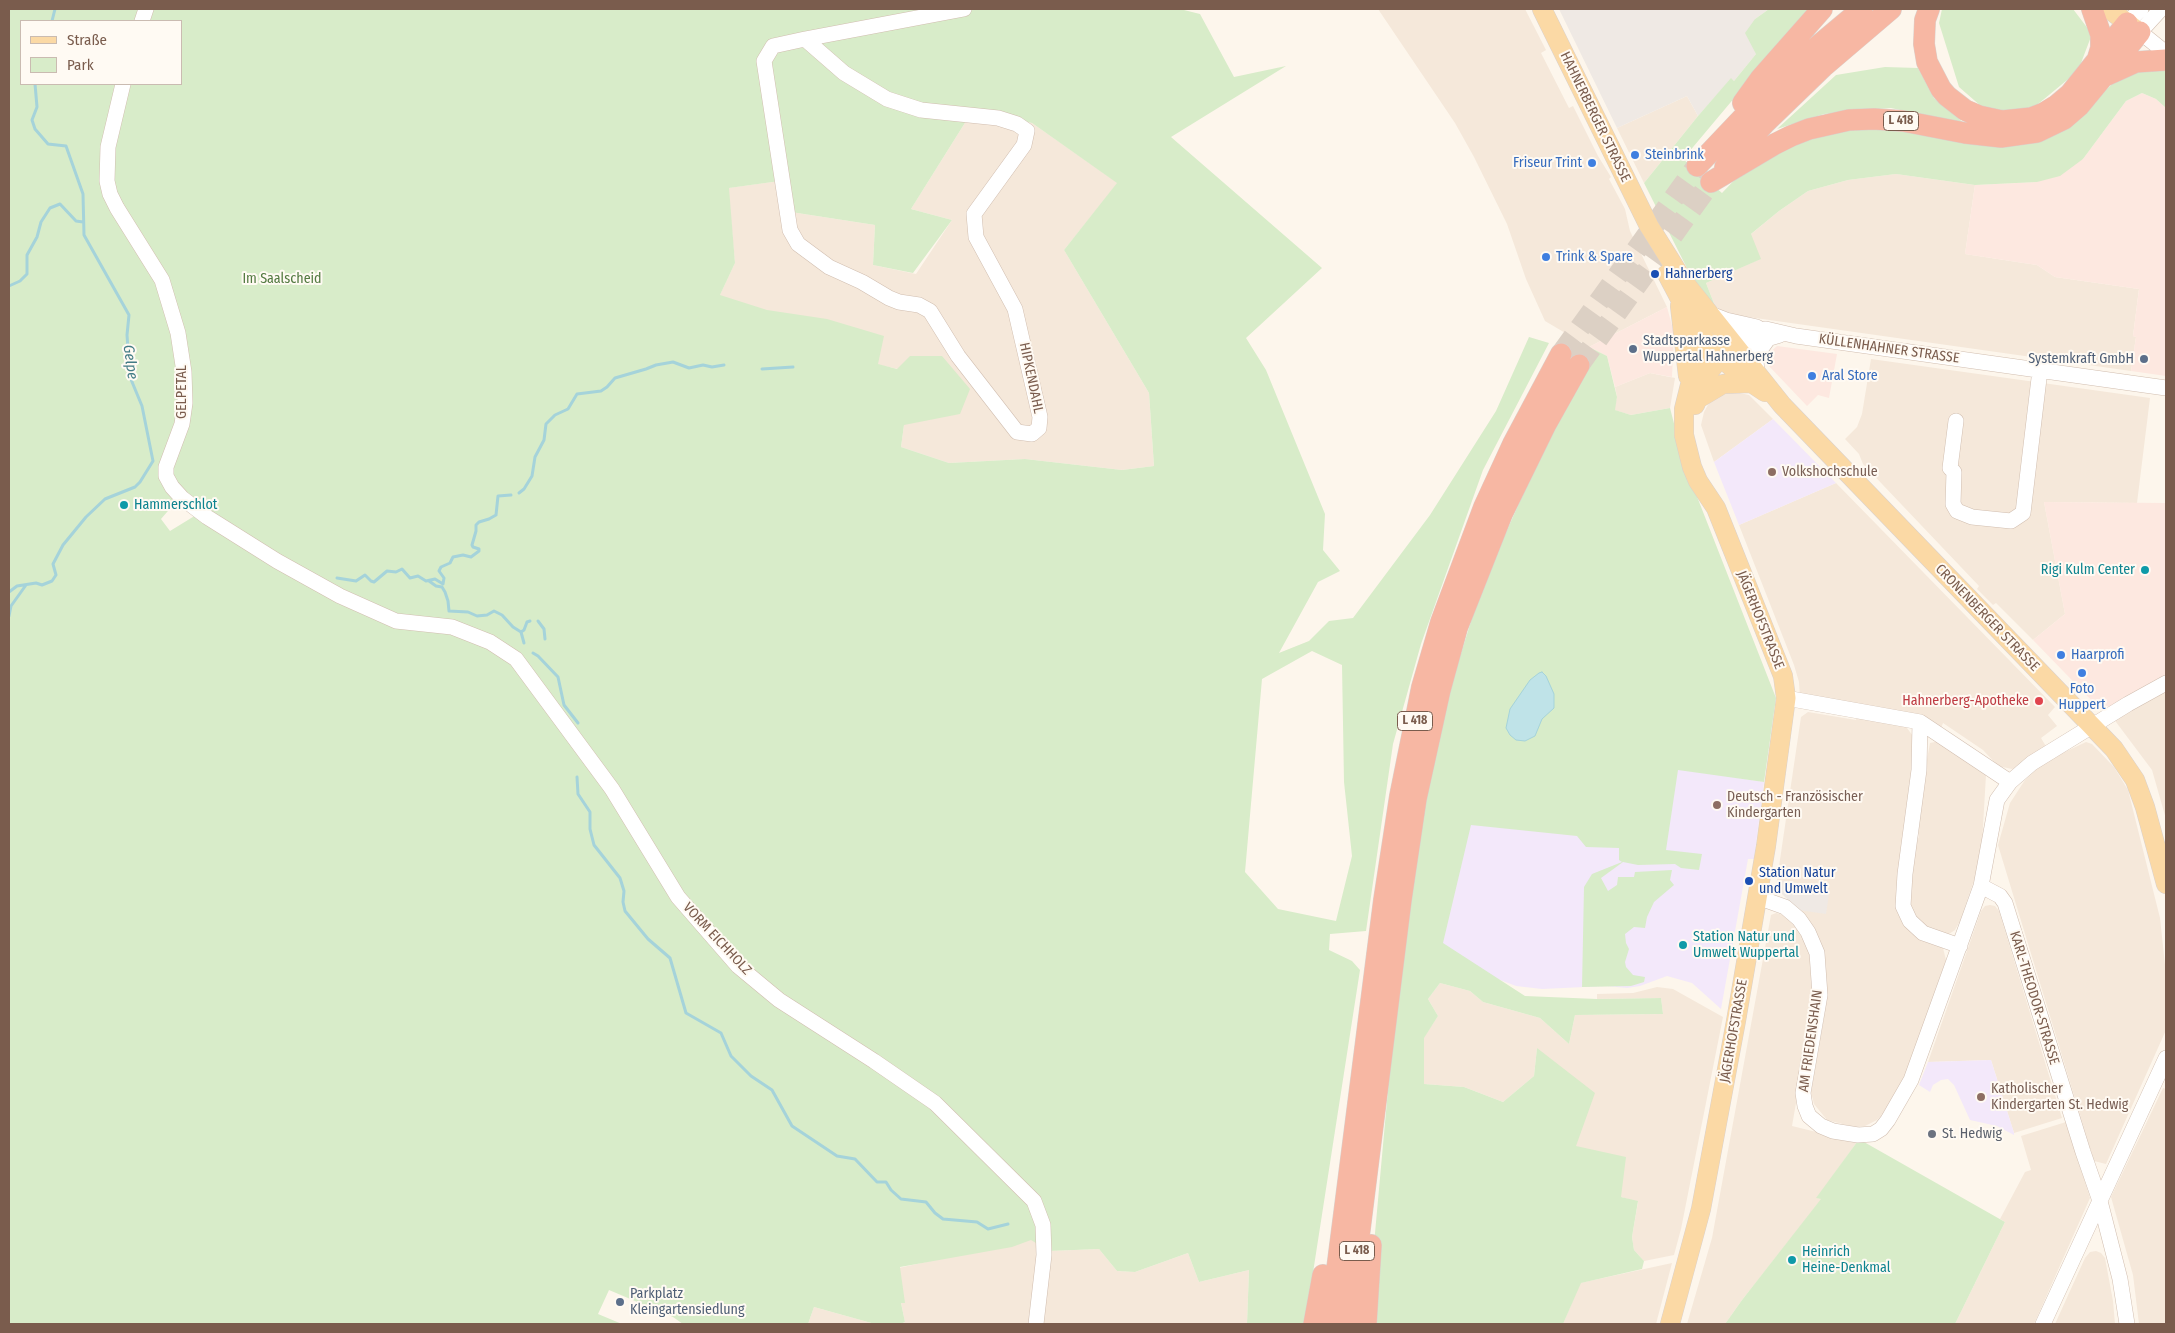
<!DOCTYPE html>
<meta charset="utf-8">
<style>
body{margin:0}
#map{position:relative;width:2175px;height:1333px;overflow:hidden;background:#fdf6ec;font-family:"Fira Sans Condensed",sans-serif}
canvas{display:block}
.frame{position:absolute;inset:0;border:10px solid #7a5c4d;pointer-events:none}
.legend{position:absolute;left:20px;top:20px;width:162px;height:65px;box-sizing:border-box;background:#fffaf3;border:1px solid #cabbb1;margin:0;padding:6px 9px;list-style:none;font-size:15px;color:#7a5c4d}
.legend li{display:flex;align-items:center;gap:10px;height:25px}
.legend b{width:25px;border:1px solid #cabbb1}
</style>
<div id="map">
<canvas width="2175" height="1333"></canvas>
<div class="frame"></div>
<ul class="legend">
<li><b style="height:6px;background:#fbd9a5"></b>Straße</li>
<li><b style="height:14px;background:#d8ecc9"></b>Park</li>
</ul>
</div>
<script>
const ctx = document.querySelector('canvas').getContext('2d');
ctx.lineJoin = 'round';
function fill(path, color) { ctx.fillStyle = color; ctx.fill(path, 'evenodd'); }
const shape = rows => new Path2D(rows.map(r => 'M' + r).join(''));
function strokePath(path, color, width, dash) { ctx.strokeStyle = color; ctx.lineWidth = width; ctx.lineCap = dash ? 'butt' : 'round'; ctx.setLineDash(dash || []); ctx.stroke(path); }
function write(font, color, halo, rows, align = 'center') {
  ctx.font = font + ' "Fira Sans Condensed",sans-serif'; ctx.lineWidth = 4; ctx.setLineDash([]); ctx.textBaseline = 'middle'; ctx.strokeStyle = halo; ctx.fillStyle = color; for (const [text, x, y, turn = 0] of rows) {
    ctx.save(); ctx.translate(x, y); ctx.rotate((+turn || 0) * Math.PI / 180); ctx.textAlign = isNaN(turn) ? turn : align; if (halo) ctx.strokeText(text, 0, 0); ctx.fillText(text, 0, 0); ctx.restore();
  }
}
const residential = shape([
 [1378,9,1525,9,1546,50,1541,53,1569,108,1573,106,1598,156,1611,177,1609,179,1625,209,1630,231,1667,307,1589,347,1545,321,1526,279,1507,224,1474,157,1455,123],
 [1687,96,1698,116,1644,183,1617,128],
 [973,110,1032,123,1118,183,1064,250,1149,393,1154,466,1122,470,1025,459,949,463,901,447,904,425,898,369,870,363,717,301,735,263,728,188,787,180,791,212,875,225,873,265,916,274,952,220,911,209],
 [1896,174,1975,185,1965,254,2037,265,2055,277,2139,289,2133,336,2136,337,2131,371,1734,315,1722,311,1715,306,1706,283,1760,259,1750,235,1779,211,1808,191,1848,180],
 [1871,359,2150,398,2137,503,2044,502,2065,614,2033,640,1996,603,1993,605,1977,589,1979,586,1863,464,1859,454,1845,439,1857,427,1862,414],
 [1650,373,1675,378,1670,408,1631,415,1614,410,1617,397,1615,387],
 [1735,392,1749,395,1773,419,1714,462,1701,425,1704,412,1709,403,1721,395],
 [1836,483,2055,707,2048,715,2057,726,2041,738,2047,748,2019,767,2012,769,1998,766,1983,750,1943,723,1941,728,1800,698,1799,682,1794,665,1739,525],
 [2166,689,2166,819,2152,770,2113,718],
 [1808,712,1856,720,1857,717,1904,724,1913,736,1914,758,1899,881,1911,929,1943,948,1946,960,1908,1070,1887,1109,1877,1120,1865,1126,1854,1127,1827,1120,1814,1104,1811,1092,1824,1018,1826,975,1824,957,1798,910,1830,888,1777,880,1801,717],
 [1940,741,1986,775,1981,860,1960,921,1955,930,1949,934,1935,934,1911,914,1908,906,1909,865,1919,836,1917,815,1930,743],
 [2086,742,2092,744,2114,767,2128,790,2160,918,2166,974,2166,1030,2106,1164,2094,1161,1998,845,2010,803,2025,780,2046,761],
 [1990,905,1995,906,1999,911,2062,1118,2014,1133,1991,1060,1928,1062,1981,911,1985,906],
 [1776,913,1784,915,1791,919,1808,942,1814,978,1811,1017,1792,1126,1857,1142,1817,1198,1822,1199,1742,1300,1725,1324,1687,1324,1712,1238,1771,915],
 [1440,983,1470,991,1483,1002,1540,1018,1569,1044,1575,1015,1663,1014,1661,998,1597,999,1597,994,1633,993,1657,987,1673,989,1723,1017,1681,1229,1674,1255,1644,1261,1634,1250,1632,1237,1638,1202,1621,1197,1575,1146,1537,1048,1534,1076,1503,1102,1464,1087,1424,1084,1424,1037,1438,1016,1428,999],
 [2163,1088,2166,1089,2166,1324,2139,1324,2133,1275,2111,1197],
 [2066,1122,2090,1198,2034,1324,1955,1324,2005,1222,2000,1219,2025,1172,2031,1170,2021,1136],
 [1031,1239,1050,1251,1099,1249,1117,1271,1135,1272,1188,1253,1199,1282,1249,1270,1247,1324,900,1324,905,1322,894,1269],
 [2096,1251,2101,1253,2105,1258,2113,1301,2115,1324,2055,1324,2085,1258,2090,1252],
 [1672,1263,1656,1324,1563,1324,1580,1283],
 [814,1307,875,1324,808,1324]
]);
const commercial = shape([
 [2142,93,2156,99,2166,108,2166,376,2131,371,2136,337,2133,336,2139,289,2055,277,2037,265,1965,254,1975,185,2037,182,2083,159,2126,101],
 [1667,307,1674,333,1672,377,1650,373,1615,387,1607,356,1589,347],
 [1777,346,1837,354,1829,398,1818,395,1807,406,1768,365,1768,354],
 [2044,502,2166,503,2166,675,2110,706,2101,707,2096,705,2033,640,2065,614]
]);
const industrial = shape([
 [1559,9,1769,9,1755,19,1756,54,1734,81,1731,79,1698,116,1687,96,1617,128],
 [1777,880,1830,888,1826,914,1798,910,1776,888]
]);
const education = shape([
 [1773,419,1836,483,1739,525,1714,462],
 [1477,636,1739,778,1764,782,1754,859,1748,859,1721,1009,1692,983,1667,976,1640,986,1627,988,1606,986,1542,989,1516,986,1419,949],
 [1991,1060,2014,1133,2014,1135,1997,1126,1970,1120,1954,1085,1948,1079,1941,1080,1933,1085,1930,1092,1919,1085,1928,1062]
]);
const green = shape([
 [9,9,1180,9,1200,14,1234,77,1286,66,1171,137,1322,268,1246,338,1266,370,1325,514,1323,550,1340,571,1318,582,1279,653,1309,641,1329,621,1353,618,1430,515,1496,411,1529,337,1549,343,1483,470,1421,644,1393,744,1366,931,1330,934,1329,950,1352,961,1360,970,1305,1324,1247,1324,1249,1270,1199,1282,1188,1253,1135,1272,1117,1271,1099,1249,1049,1251,1031,1240,1012,1247,900,1267,905,1303,901,1303,905,1322,900,1324,875,1324,814,1307,808,1324,683,1324,673,1317,609,1290,598,1314,622,1324,9,1324],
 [21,21,181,21,181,84,21,84],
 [973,110,1032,123,1117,183,1064,250,1149,393,1154,466,1122,470,1025,459,949,463,901,447,904,425,960,414,970,389,942,356,910,356,897,369,878,364,884,336,827,319,767,310,720,295,735,263,729,188,787,180,791,212,875,225,873,265,913,273,952,220,911,209],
 [180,497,201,512,170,531,161,519],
 [1312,651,1342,665,1344,782,1352,856,1336,921,1278,909,1245,872,1262,679],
 [1769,9,1809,9,1683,159,1722,193,1745,169,1763,156,1842,126,1955,136,2099,96,2120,77,2135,66,2166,70,2166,108,2156,99,2142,93,2126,101,2083,159,2060,176,2037,182,1975,185,1896,174,1848,180,1808,191,1779,211,1751,234,1761,259,1706,283,1715,306,1690,274,1644,183,1698,116,1731,78,1734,81,1756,54,1745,33,1755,19],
 [1942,9,2073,9,2092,34,2078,71,2032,109,2017,114,1982,107,1959,87,1939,23],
 [1885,67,1918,68,1934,98,1965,124,1891,108,1824,114,1777,129,1836,75],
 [1589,347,1607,356,1617,397,1615,410,1631,415,1670,408,1685,466,1776,698,1764,782,1678,770,1666,850,1702,854,1699,870,1681,868,1675,864,1638,865,1623,862,1601,878,1608,891,1617,885,1618,877,1634,877,1635,872,1672,870,1670,880,1674,885,1654,902,1647,917,1645,928,1634,927,1625,934,1626,943,1629,949,1625,962,1626,967,1633,975,1645,977,1644,982,1631,986,1582,987,1584,887,1592,874,1622,862,1619,860,1619,848,1586,847,1577,836,1471,825,1443,943,1525,996,1597,999,1661,998,1663,1014,1575,1015,1569,1044,1540,1018,1483,1002,1470,991,1440,983,1428,999,1438,1016,1424,1038,1424,1084,1464,1087,1503,1102,1534,1076,1537,1048,1595,1093,1576,1146,1626,1157,1621,1197,1638,1201,1632,1237,1634,1250,1644,1261,1642,1269,1581,1283,1563,1324,1372,1324,1374,1244,1400,958,1417,832,1449,692,1482,586],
 [1857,1142,1864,1142,2005,1222,1955,1324,1725,1324,1742,1300,1821,1199,1816,1198]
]);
const water = shape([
 [1542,672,1546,676,1554,694,1554,708,1542,719,1535,736,1525,741,1516,740,1510,735,1506,728,1510,709,1530,680,1539,673,1542,672]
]);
const stream = shape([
 [52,21,55,9],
 [9,286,20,281,27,274,27,255,37,237,41,222,50,208,60,204,76,221,83,222],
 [762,369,793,367],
 [519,493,524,489,532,476,535,457,544,440,546,424,555,415,568,409,577,394,601,391,607,387,615,378,646,369,656,365,673,362,689,368,703,365,712,367,724,365],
 [337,578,356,581,365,575,371,581,374,582,387,571,396,572,402,569,410,578,418,576,426,581,435,579,443,584,444,578,439,571,441,567,450,563,453,557,463,555,471,557,479,551,479,549,473,547,472,545,476,531,476,525,479,522,489,519,496,515,498,496,511,495],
 [429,581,436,586,442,587,445,592,448,601,449,611,468,612,477,616,487,615,494,611,502,615,513,627,521,632,524,643],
 [9,592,17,586,36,583,42,585,52,581,56,575,53,564,63,545,86,517,105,499,135,487,140,482,153,461,142,406,130,377,127,335,129,315,84,235,83,194,66,146,48,144,35,129,32,120,37,107,35,84],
 [9,616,11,606,26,585],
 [538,621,544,629,545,639],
 [521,632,524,630,527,622,530,621],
 [533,653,538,656,558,677,564,705,578,723],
 [577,777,578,794,590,812,590,829,594,845,620,878,624,891,623,902,625,911,648,939,670,958,686,1013,721,1033,731,1056,751,1076,772,1090,792,1126,837,1156,855,1159,877,1182,886,1182,891,1190,901,1199,926,1202,935,1213,943,1219,977,1222,988,1229,1008,1224]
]);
const highwayTunnel = shape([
 [1561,354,1697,166],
 [1579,365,1711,182]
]);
const minor = shape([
 [2161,9,2140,32,2166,53],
 [142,21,146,9],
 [2127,23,2141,9],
 [805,39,773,46,764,61,790,230,798,244,829,267,862,282,889,298,899,302,919,305,930,311,958,356,1017,432,1032,434,1039,428,1040,417,1015,309,976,237,974,214,1024,145,1027,131,1017,124,998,118,921,110,887,99,844,73,805,39,964,9],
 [123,84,108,147,107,181,110,194,117,208,162,280,178,333,184,372,185,403,182,424,166,467,166,476,172,487,182,498,207,517,277,561,340,596,396,621,452,627,490,642,516,659,612,789,678,897,738,966,779,1000,874,1061,935,1103,1034,1201,1043,1225,1044,1255,1036,1324],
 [1708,313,1726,320,1757,327],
 [1728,338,1744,332,1766,329,1796,336,2166,388],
 [1736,348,1780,335],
 [1757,373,1756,360,1758,353,1768,339],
 [1956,421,1950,468,1954,472,1953,504,1957,511,1972,517,2011,521,2023,513,2040,370],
 [1786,698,1920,722,2010,782],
 [1920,722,1919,770,1905,874,1903,906,1910,921,1923,933,1960,946],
 [1981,886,2000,896,2005,903,2083,1152,2100,1201,2120,1279,2127,1324],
 [1757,897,1785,907,1799,919,1808,932,1817,953,1820,995,1803,1093,1805,1106,1809,1116,1821,1126,1833,1131,1858,1135,1873,1134,1881,1129,1888,1120,1911,1080,1981,886,1997,800,2010,782,2032,763,2128,704,2166,683],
 [2043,1324,2166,1058]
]);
const major = shape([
 [1542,9,1649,226,1684,282,1782,405,2114,749,2135,780,2145,807,2166,884],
 [2109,9,2139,32],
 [1667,274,1687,312,1710,347,1741,376,1765,392],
 [1680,306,1688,376],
 [1696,400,1723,384,1750,383],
 [1695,405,1708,373,1720,358,1731,351],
 [1670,1324,1701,1209,1736,1021,1766,846,1786,698,1783,676,1716,508,1698,481,1692,467,1684,435,1684,409,1696,361,1705,350,1728,338]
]);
const highway = shape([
 [1929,9,1925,20,1924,44,1927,62,1941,89,1947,96,1965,110,1979,116,2002,121,2031,118,2044,113,2057,105,2070,94,2127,23],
 [2092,9,2101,35,2101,48,2097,61],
 [2105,76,2136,62,2166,60],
 [1743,103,1761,78,1822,9],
 [1697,166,1752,108,1813,50,1862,9],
 [1725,167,1765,123,1823,67,1891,9],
 [1711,182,1775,144,1791,136,1809,129,1849,120,1874,119,1903,121,1965,133,2001,137,2037,132,2064,119,2079,106,2140,32],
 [1314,1324,1323,1275],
 [1330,1324,1384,900,1400,796,1422,687,1441,622,1484,507,1513,444,1561,354],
 [1348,1324,1401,900,1416,799,1440,690,1457,628,1502,514,1546,424,1579,365],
 [1366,1324,1371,1245]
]);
const markers = [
 [1635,155,5,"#3f7fe0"],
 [1592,163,5,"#3f7fe0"],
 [1546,257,5,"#3f7fe0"],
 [1655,274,5,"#1a4fb4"],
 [1633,349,5,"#5c6f8a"],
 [2144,359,5,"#5c6f8a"],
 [1812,376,5,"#3f7fe0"],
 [1772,472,5,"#8d6e63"],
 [124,505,5,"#0f9aa8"],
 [2145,570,5,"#0f9aa8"],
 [2061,655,5,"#3f7fe0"],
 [2082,673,5,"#3f7fe0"],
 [2039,701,5,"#e0444e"],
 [1717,805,5,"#8d6e63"],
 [1749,881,5,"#1a4fb4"],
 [1683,945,5,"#0f9aa8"],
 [1981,1097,5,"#8d6e63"],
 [1932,1134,5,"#6b7280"],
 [1792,1260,5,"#0f9aa8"],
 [620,1302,5,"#5c6f8a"]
];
const shields = [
 [1901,121,35],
 [1415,721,35],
 [1357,1251,35]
];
const shieldNames = [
 ["L 418",1901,121],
 ["L 418",1415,721],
 ["L 418",1357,1251]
];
const streetNames = [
 ["HAHNERBERGER STRASSE",1595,117,64],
 ["KÜLLENHAHNER STRASSE",1889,349,8],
 ["HIPKENDAHL",1031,378,78],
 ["GELPETAL",182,392,-90],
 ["CRONENBERGER STRASSE",1987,618,46],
 ["JÄGERHOFSTRASSE",1760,620,68],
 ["VORM EICHHOLZ",717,939,47],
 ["KARL-THEODOR-STRASSE",2034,998,73],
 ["JÄGERHOFSTRASSE",1734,1031,-80],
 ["AM FRIEDENSHAIN",1811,1041,-82]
];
const shopNames = [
 ["Steinbrink",1645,155],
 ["Friseur Trint",1582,163,"right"],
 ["Trink & Spare",1556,257],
 ["Aral Store",1822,376],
 ["Haarprofi",2071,655],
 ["Foto",2082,689,"center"],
 ["Huppert",2082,705,"center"]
];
const transitNames = [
 ["Hahnerberg",1665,274],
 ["Station Natur",1759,873],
 ["und Umwelt",1759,889]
];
const parkNames = [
 ["Im Saalscheid",282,279]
];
const serviceNames = [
 ["Stadtsparkasse",1643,341],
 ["Wuppertal Hahnerberg",1643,357],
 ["Systemkraft GmbH",2134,359,"right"],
 ["Parkplatz",630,1294],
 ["Kleingartensiedlung",630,1310]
];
const educationNames = [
 ["Volkshochschule",1782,472],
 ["Deutsch - Französischer",1727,797],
 ["Kindergarten",1727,813],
 ["Katholischer",1991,1089],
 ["Kindergarten St. Hedwig",1991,1105]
];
const cultureNames = [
 ["Hammerschlot",134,505],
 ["Rigi Kulm Center",2135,570,"right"],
 ["Station Natur und",1693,937],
 ["Umwelt Wuppertal",1693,953],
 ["Heinrich",1802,1252],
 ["Heine-Denkmal",1802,1268]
];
const healthNames = [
 ["Hahnerberg-Apotheke",2029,701]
];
const worshipNames = [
 ["St. Hedwig",1942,1134]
];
const waterNames = [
 ["Gelpe",130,362,82]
];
fill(residential, '#f5e8da');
fill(commercial, '#fde8e0');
fill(industrial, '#efe9e4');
fill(education, '#f3e8fa');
fill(green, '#d8ecc9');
fill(water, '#bfe3e8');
strokePath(water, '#a5d3da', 1);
strokePath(stream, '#a5d3da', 3);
strokePath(highwayTunnel, '#dcd0c4', 21, [21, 11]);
strokePath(minor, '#d1beb0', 16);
strokePath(major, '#dad1cd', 20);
strokePath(highway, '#dad1cd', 22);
strokePath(minor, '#fff', 15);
strokePath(major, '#fbd9a5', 19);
strokePath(highway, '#f7b7a3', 21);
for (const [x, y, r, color] of markers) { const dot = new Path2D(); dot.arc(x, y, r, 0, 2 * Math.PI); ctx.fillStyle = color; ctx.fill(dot); strokePath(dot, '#fffaf3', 2); }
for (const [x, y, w] of shields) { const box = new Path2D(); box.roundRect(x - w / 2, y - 9.5, w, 19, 4); ctx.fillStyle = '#fffaf3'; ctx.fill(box); strokePath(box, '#7a5c4d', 1); }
write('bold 12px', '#7a5c4d', null, shieldNames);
write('14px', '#7a5c4d', '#fffaf3', streetNames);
write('14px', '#366cbe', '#fffaf3', shopNames, 'left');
write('14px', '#164399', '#fffaf3', transitNames, 'left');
write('14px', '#537a41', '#fffaf3', parkNames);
write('14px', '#4e5e75', '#fffaf3', serviceNames, 'left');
write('14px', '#785e54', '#fffaf3', educationNames, 'left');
write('14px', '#0d838f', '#fffaf3', cultureNames, 'left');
write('14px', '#be3a42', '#fffaf3', healthNames, 'right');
write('14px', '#5b616d', '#fffaf3', worshipNames, 'left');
write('italic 15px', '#437c86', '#fffaf3', waterNames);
</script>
